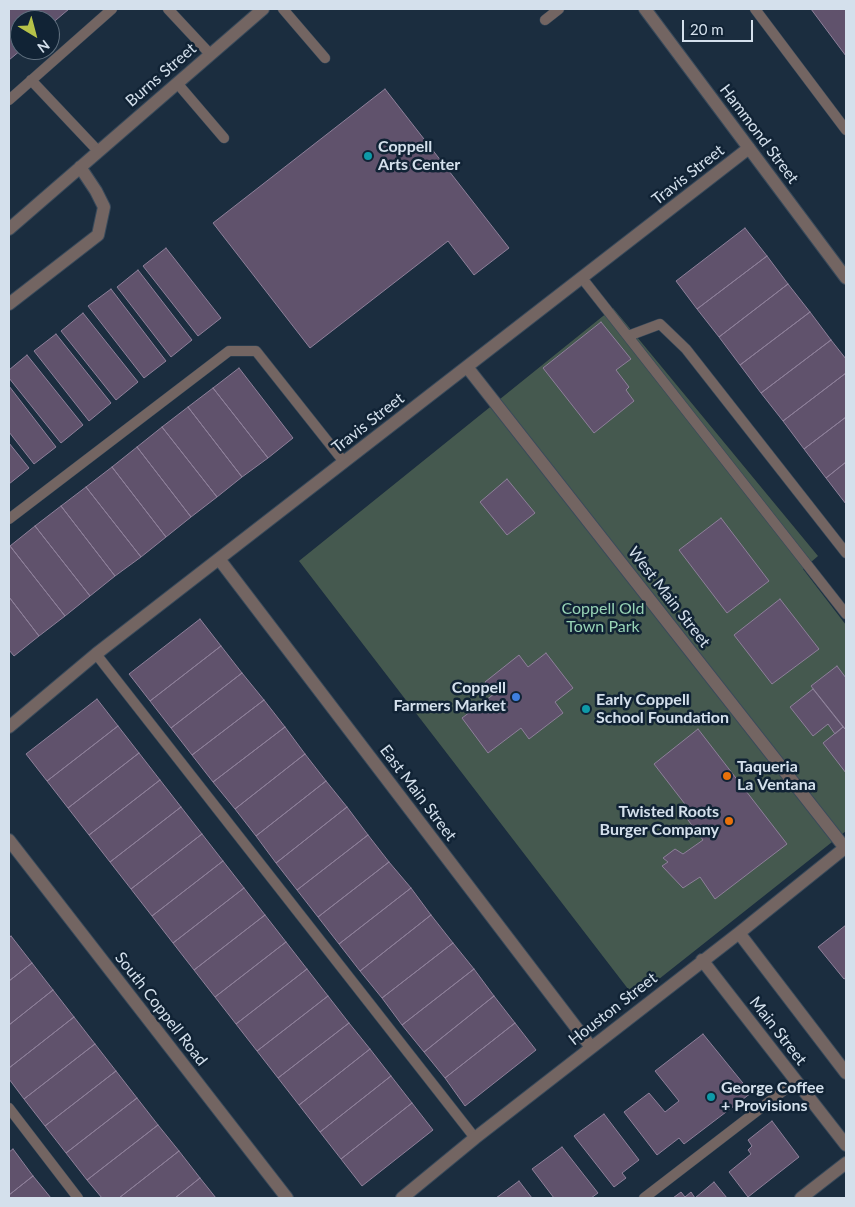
<!DOCTYPE html>
<style>
body{margin:0}
#map{position:relative;width:855px;height:1207px;overflow:hidden;background:#1b2d3f;font-family:Lato,sans-serif}
canvas{display:block}
.frame{position:absolute;inset:0;border:10px solid #d4e0ec;pointer-events:none}
.north{position:absolute;left:10px;top:10px;width:50px;height:50px;box-sizing:border-box;background:#112335;border:1px solid #5f6f7e;border-radius:50%;rotate:143deg;font-size:14px;font-weight:700;line-height:20px;text-align:center;color:#d4e0ec}
.north::after{content:'';display:block;margin:auto;width:18px;height:22px;background:#b6c249;clip-path:polygon(50% 0,100% 100%,50% 72%,0 100%)}
.scale{position:absolute;left:682px;top:20px;width:71px;height:22px;box-sizing:border-box;border:2px solid #d4e0ec;border-top:0;padding-left:6px;font-size:15px;line-height:18px;white-space:nowrap;color:#d4e0ec;-webkit-text-stroke:4px #112335;paint-order:stroke}
</style>
<div id="map">
<canvas width="855" height="1207"></canvas>
<div class="frame"></div>
<div class="north">N</div>
<div class="scale">20 m</div>
</div>
<script>
const ctx = document.querySelector('canvas').getContext('2d');
ctx.lineJoin = 'round';
function fill(path, color) { ctx.fillStyle = color; ctx.fill(path, 'evenodd'); }
const shape = rows => new Path2D(rows.map(r => 'M' + r).join(''));
function strokePath(path, color, width, dash) { ctx.strokeStyle = color; ctx.lineWidth = width; ctx.lineCap = dash ? 'butt' : 'round'; ctx.setLineDash(dash || []); ctx.stroke(path); }
function write(font, color, halo, rows, align = 'center') {
  ctx.font = font + ' Lato,sans-serif'; ctx.lineWidth = 5; ctx.setLineDash([]); ctx.textBaseline = 'middle'; ctx.strokeStyle = halo; ctx.fillStyle = color; for (const [text, x, y, turn = 0] of rows) {
    ctx.save(); ctx.translate(x, y); ctx.rotate((+turn || 0) * Math.PI / 180); ctx.textAlign = isNaN(turn) ? turn : align; if (halo) ctx.strokeText(text, 0, 0); ctx.fillText(text, 0, 0); ctx.restore();
  }
}
const green = shape([
 [613,308,818,556,803,569,846,625,846,831,635,998,299,561]
]);
const building = shape([
 [9,9,69,9,50,25,50,20,20,20,21,50,9,60,9,9],
 [811,9,846,9,846,56,811,9],
 [385,89,509,248,474,275,448,241,310,348,213,223,385,89],
 [745,228,767,256,697,309,676,281,745,228],
 [166,248,221,318,198,336,143,266,166,248],
 [767,256,788,284,719,337,697,309,767,256],
 [138,270,192,340,171,357,117,287,138,270],
 [788,284,810,312,740,365,719,337,788,284],
 [111,289,166,361,144,378,88,306,111,289],
 [810,312,831,340,761,393,740,365,810,312],
 [83,313,138,382,116,400,61,331,83,313],
 [601,322,631,359,616,370,629,387,626,390,634,401,594,433,543,368,601,322],
 [56,334,111,403,89,421,34,351,56,334],
 [831,340,846,359,846,373,783,421,761,393,831,340],
 [27,355,83,425,61,443,9,378,9,370,27,355],
 [239,368,293,438,268,458,213,388,239,368],
 [846,373,846,417,804,449,783,421,846,373],
 [9,386,56,447,34,464,9,432,9,386],
 [213,388,268,458,242,477,188,407,213,388],
 [188,407,242,477,217,497,162,427,188,407],
 [846,417,846,462,826,478,804,449,846,417],
 [162,427,217,497,191,517,137,447,162,427],
 [9,443,29,468,9,484,9,443],
 [137,447,191,517,166,537,112,467,137,447],
 [846,462,846,504,826,478,846,462],
 [112,467,166,537,141,557,86,487,112,467],
 [507,479,535,513,507,535,480,502,507,479],
 [86,487,141,557,115,576,61,506,86,487],
 [61,506,115,576,90,596,35,526,61,506],
 [721,518,769,581,727,613,679,550,721,518],
 [35,526,90,596,65,616,10,546,35,526],
 [10,546,65,616,39,636,9,597,9,547,10,546],
 [9,597,39,636,14,656,9,650,9,597],
 [780,599,819,649,772,684,734,635,780,599],
 [200,619,221,646,150,701,129,674,200,619],
 [221,646,242,673,171,728,150,701,221,646],
 [546,653,573,688,555,702,563,713,529,739,521,728,488,753,462,718,494,694,485,682,519,655,528,667,546,653],
 [837,666,846,678,846,730,811,686,837,666],
 [242,673,264,700,192,755,171,728,242,673],
 [813,689,843,727,835,734,828,724,813,736,790,707,813,689],
 [97,699,118,726,47,781,26,754,97,699],
 [264,700,285,727,213,782,192,755,264,700],
 [118,726,139,753,68,808,47,781,118,726],
 [285,727,305,754,235,809,213,782,285,727],
 [843,727,846,730,846,773,823,743,843,727],
 [698,729,787,844,715,899,700,877,683,888,662,866,668,862,663,858,675,849,683,854,703,840,682,812,688,808,654,764,698,729],
 [139,753,160,780,89,835,68,808,139,753],
 [305,754,326,781,256,836,235,809,305,754],
 [160,780,181,807,110,862,89,835,160,780],
 [326,781,347,807,276,863,256,836,326,781],
 [181,807,202,834,131,889,110,862,181,807],
 [347,807,368,835,297,890,276,863,347,807],
 [202,834,223,861,152,916,131,889,202,834],
 [368,835,389,862,318,917,297,890,368,835],
 [223,861,244,888,173,943,152,916,223,861],
 [389,862,411,888,339,944,318,917,389,862],
 [244,888,265,915,194,970,173,943,244,888],
 [411,888,431,915,360,971,339,944,411,888],
 [265,915,286,942,215,997,194,970,265,915],
 [431,915,453,943,382,998,360,971,431,915],
 [846,925,846,978,844,979,818,947,846,925],
 [11,936,32,963,9,981,9,938,11,936],
 [286,942,307,969,236,1024,215,997,286,942],
 [453,943,474,969,402,1025,382,998,453,943],
 [32,963,53,990,9,1025,9,981,32,963],
 [307,969,328,996,257,1051,236,1024,307,969],
 [474,969,494,996,424,1052,402,1025,474,969],
 [53,990,74,1017,9,1068,9,1025,53,990],
 [328,996,349,1023,278,1078,257,1051,328,996],
 [494,996,515,1023,445,1078,424,1052,494,996],
 [74,1017,95,1044,24,1099,9,1079,9,1068,74,1017],
 [349,1023,370,1049,299,1105,278,1078,349,1023],
 [515,1023,536,1050,465,1106,445,1078,515,1023],
 [703,1034,751,1093,684,1144,679,1138,657,1155,624,1112,649,1093,665,1112,679,1101,655,1071,703,1034],
 [95,1044,116,1071,45,1126,24,1099,95,1044],
 [370,1049,391,1076,320,1132,299,1105,370,1049],
 [116,1071,137,1098,66,1153,45,1126,116,1071],
 [391,1076,412,1103,341,1159,320,1132,391,1076],
 [137,1098,158,1125,87,1180,66,1153,137,1098],
 [412,1103,433,1130,362,1186,341,1159,412,1103],
 [604,1114,639,1160,622,1173,626,1178,614,1187,574,1136,604,1114],
 [772,1121,799,1157,748,1197,729,1172,751,1154,748,1150,752,1146,748,1140,772,1121],
 [158,1125,179,1151,119,1198,102,1198,87,1180,158,1125],
 [562,1147,598,1193,591,1198,554,1198,532,1169,562,1147],
 [13,1149,33,1176,9,1195,9,1152,13,1149],
 [179,1151,200,1178,175,1198,119,1198,179,1151],
 [33,1176,51,1198,9,1198,9,1195,33,1176],
 [200,1178,216,1198,175,1198,200,1178],
 [519,1181,532,1198,496,1198,519,1181],
 [714,1182,727,1198,673,1198,681,1192,685,1197,691,1192,695,1198,714,1182]
]);
const service = shape([
 [168,9,210,54],
 [283,9,325,58],
 [755,9,846,130],
 [545,20,559,9],
 [31,80,98,151],
 [177,83,224,138],
 [9,100,112,9],
 [582,278,846,614],
 [628,336,660,324,686,349,846,553],
 [9,519,229,351,256,351,344,462],
 [96,654,475,1138],
 [9,1108,78,1198],
 [644,1198,796,1081]
]);
const minor = shape([
 [645,9,846,278],
 [9,229,263,9],
 [9,304,98,235,104,207,96,191,80,167],
 [467,367,845,848],
 [219,559,591,1047],
 [9,727,96,654,749,148],
 [9,840,287,1198],
 [739,933,846,1073],
 [702,960,846,1145],
 [402,1198,475,1138,739,933,846,847],
 [801,1198,846,1163]
]);
const markers = [
 [368,156,5,"#0f9aa8"],
 [516,697,5,"#3f7fe0"],
 [586,709,5,"#0f9aa8"],
 [727,776,5,"#e8710a"],
 [729,821,5,"#e8710a"],
 [711,1097,5,"#0f9aa8"]
];
const streetNames = [
 ["Burns Street",161,75,-41],
 ["Hammond Street",759,134,53],
 ["Travis Street",688,175,-38],
 ["Travis Street",368,423,-38],
 ["West Main Street",669,597,52],
 ["East Main Street",418,793,53],
 ["South Coppell Road",161,1009,52],
 ["Houston Street",613,1009,-38],
 ["Main Street",778,1031,52]
];
const poiNames = [
 ["Coppell",378,147],
 ["Arts Center",378,165],
 ["Coppell",506,688,"right"],
 ["Farmers Market",506,706,"right"],
 ["Early Coppell",596,700],
 ["School Foundation",596,718],
 ["Taqueria",737,767],
 ["La Ventana",737,785],
 ["Twisted Roots",719,812,"right"],
 ["Burger Company",719,830,"right"],
 ["George Coffee",721,1088],
 ["+ Provisions",721,1106]
];
const parkNames = [
 ["Coppell Old",603,609],
 ["Town Park",603,627]
];
fill(green, '#45594f');
fill(building, '#60526c');
strokePath(building, '#8e809a', 1);
strokePath(service, '#394a5b', 11);
strokePath(minor, '#394a5b', 14);
strokePath(service, '#736562', 10);
strokePath(minor, '#736562', 12);
for (const [x, y, r, color] of markers) { const dot = new Path2D(); dot.arc(x, y, r, 0, 2 * Math.PI); ctx.fillStyle = color; ctx.fill(dot); strokePath(dot, '#112335', 2); }
write('16px', '#d4e0ec', '#112335', streetNames);
write('bold 16px', '#d4e0ec', '#112335', poiNames, 'left');
write('16px', '#98d4b6', '#112335', parkNames);
</script>
